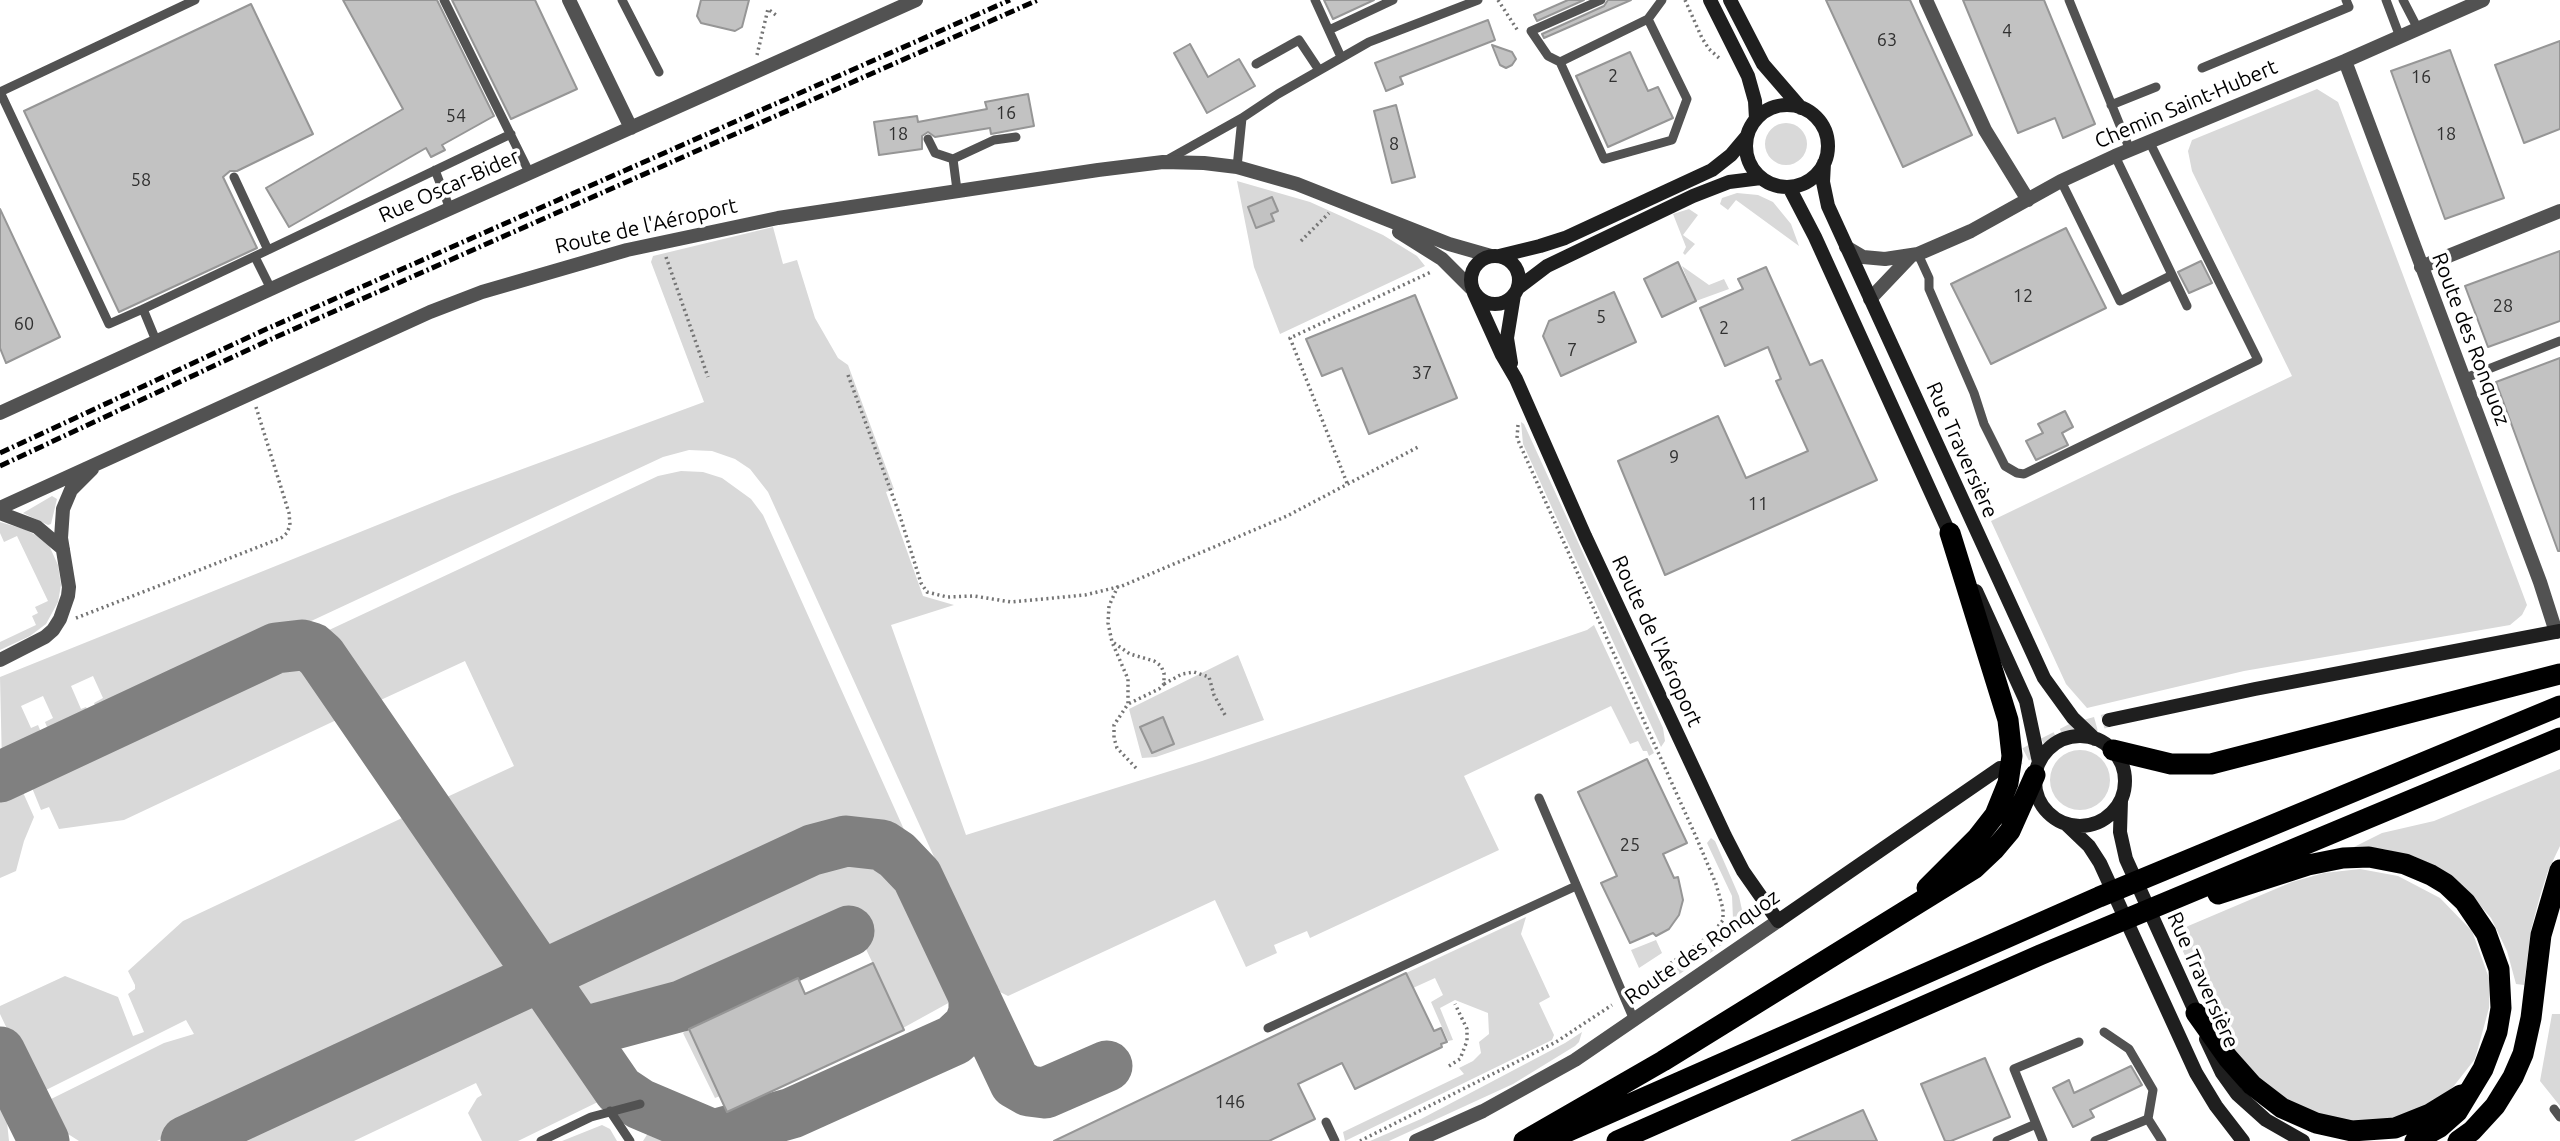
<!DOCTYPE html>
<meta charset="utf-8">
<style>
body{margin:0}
canvas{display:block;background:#fff}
</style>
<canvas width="2560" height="1141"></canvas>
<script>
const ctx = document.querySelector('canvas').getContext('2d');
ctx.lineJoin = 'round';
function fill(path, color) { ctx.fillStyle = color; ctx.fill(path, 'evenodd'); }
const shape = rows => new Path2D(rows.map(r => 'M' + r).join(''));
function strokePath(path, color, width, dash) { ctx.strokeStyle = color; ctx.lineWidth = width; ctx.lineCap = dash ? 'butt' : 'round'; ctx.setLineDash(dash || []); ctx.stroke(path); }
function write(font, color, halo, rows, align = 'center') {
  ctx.font = font + ' Ubuntu,sans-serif'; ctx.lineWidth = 7; ctx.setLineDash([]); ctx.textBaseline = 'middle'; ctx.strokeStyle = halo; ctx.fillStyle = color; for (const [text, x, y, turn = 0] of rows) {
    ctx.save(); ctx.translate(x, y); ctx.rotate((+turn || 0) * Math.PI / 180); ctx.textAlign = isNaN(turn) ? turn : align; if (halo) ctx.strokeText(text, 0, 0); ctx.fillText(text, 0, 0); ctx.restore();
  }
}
const green = shape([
 [2317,89,2338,102,2527,605,2522,615,2510,625,2244,671,2087,708,2066,684,1991,521,2292,376,2192,171,2188,151,2192,140],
 '1765 144a21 21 0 1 1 42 0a21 21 0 1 1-42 0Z',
 [1237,181,1310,202,1383,235,1417,256,1425,266,1280,334,1254,267],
 [1737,193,1758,195,1773,202,1791,224,1799,246,1736,200,1728,210,1720,204,1722,198],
 [1689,209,1698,215,1683,235,1695,244,1685,255,1683,253,1686,247,1673,214],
 [773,227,783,264,797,260,815,318,838,358,848,365,894,489,886,492,923,596,954,605,891,625,966,835,1202,761,1587,630,1594,625,1654,753,1649,756,1647,751,1643,751,1638,741,1630,744,1611,706,1464,776,1499,850,1310,938,1307,931,1274,945,1277,953,1246,967,1215,900,1008,996,998,991,935,859,768,492,750,469,735,459,712,451,689,450,663,457,101,719,94,703,103,698,93,676,71,686,81,709,86,707,93,722,53,742,45,722,53,718,43,696,21,706,31,728,38,725,46,744,2,765,0,677,452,495,704,402,651,262,653,256],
 [1682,266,1709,285,1724,279,1729,289,1696,301],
 [1521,422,1524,424,1663,728,1665,741,1661,747,1523,444],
 [681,471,703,472,722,478,751,499,763,515,906,834,876,821,855,818,840,821,540,961,434,803,514,766,465,661,372,704,358,692,327,648,312,638,658,476],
 [52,496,57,499,51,524,48,525,23,513],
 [0,522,24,529,47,541,58,565,61,585,58,602,46,624,30,636,0,650,0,642,36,625,32,616,38,613,35,607,48,601,17,536,4,542,0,533],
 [288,654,301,654,312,660,347,707,347,715,124,820,59,829,49,807,41,810,26,773,275,657],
 [1238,655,1264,720,1156,757,1142,758,1129,709],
 '2050 780a30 30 0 1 1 60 0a30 30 0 1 1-60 0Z',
 [2560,769,2560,846,2548,871,2540,896,2531,930,2524,985,2516,984,2507,951,2491,918,2464,887,2417,858,2384,849,2354,847,2382,833,2434,821],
 [17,779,34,817,24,841,16,871,0,878,0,786],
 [417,811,421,814,521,959,521,969,157,1141,79,1141,57,1127,43,1103,164,1043,194,1034,186,1020,38,1094,0,1014,0,1006,65,976,118,997,133,1036,144,1032,128,994,135,989,135,985,128,971,183,921],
 [1711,838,1715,841,1739,896,1742,910,1737,929,1729,940,1649,995,1636,995,1715,940,1727,931,1733,919,1732,896,1707,843],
 [850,860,876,866,898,884,952,1001,903,1028,851,917,679,994,666,1002,597,1021,581,1020,561,988,562,981,806,869,822,862],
 [2360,869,2398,876,2440,898,2472,931,2490,981,2489,1008,2475,1059,2453,1087,2426,1108,2401,1119,2365,1124,2309,1115,2249,1071,2224,1040,2174,932,2292,882,2324,873],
 [1526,917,1521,934,1550,997,1539,1003,1554,1035,1552,1040,1345,1141,1343,1132,1464,1074,1459,1068,1473,1061,1481,1053,1479,1042,1489,1034,1488,1013,1455,1000,1440,1008,1453,1040,1448,1041,1431,1002,1443,995,1435,978,1413,988,1406,973],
 [1656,940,1662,953,1639,968,1631,950],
 [539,993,545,997,615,1100,604,1099,518,1141,482,1141,468,1113,477,1098,482,1095,476,1083,354,1141,213,1141],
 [2552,1014,2560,1014,2560,1106,2540,1081],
 [689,1029,720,1096,715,1098,683,1033],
 [1582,1032,1579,1042,1575,1046,1513,1084,1389,1141,1370,1141,1421,1119,1565,1043],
 [0,1088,6,1112,9,1141,0,1141],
 [602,1125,610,1129,617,1141,562,1141],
 [660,1127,682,1135,688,1141,643,1141,650,1130]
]);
const taxiway = shape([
 [0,777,276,648,302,645,312,648,321,656,619,1090,640,1104,713,1135,792,1113,954,1040,969,1026,974,1012,974,996],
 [574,1023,581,1029,588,1031,681,1006,849,931],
 [0,1052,44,1141],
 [186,1141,812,850,846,841,882,845,897,855,917,876,1015,1083,1029,1091,1045,1093,1107,1066]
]);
const building = shape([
 [343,0,437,0,494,116,442,145,445,150,431,157,426,148,289,227,266,188,403,109,343,0],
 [452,0,535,0,577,89,511,119,452,0],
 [701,0,749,0,742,27,735,31,701,23,697,16,701,0],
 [1324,0,1374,0,1333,19,1324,0],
 [1568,0,1584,0,1537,21,1534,15,1568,0],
 [1608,0,1631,0,1544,38,1542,34,1604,6,1608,0],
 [1826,0,1910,0,1972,135,1903,167,1826,0],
 [1963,0,2044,0,2095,124,2063,138,2055,118,2018,133,1963,0],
 [251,4,313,134,237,171,230,171,223,177,257,248,119,312,24,111,251,4],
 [1488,20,1495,40,1400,77,1403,84,1386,91,1375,63,1488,20],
 [2560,41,2560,129,2524,143,2495,65,2560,41],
 [1190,44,1208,77,1239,59,1255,86,1207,113,1174,53,1190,44],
 [1492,45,1512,52,1516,59,1512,65,1506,68,1500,65,1492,45],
 [2450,50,2504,198,2445,219,2391,71,2450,50],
 [1630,52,1648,91,1658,87,1673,118,1608,147,1576,76,1630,52],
 [1028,94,1034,126,991,134,990,128,935,137,928,132,922,136,922,149,879,155,874,122,917,116,918,122,987,109,985,102,1028,94],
 [1396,105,1415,177,1392,183,1374,111,1396,105],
 [1272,197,1278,211,1271,214,1274,221,1256,228,1248,207,1272,197],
 [0,209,60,337,6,363,0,348,0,209],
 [2066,228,2106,308,1991,364,1951,284,2066,228],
 [2560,251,2560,321,2488,347,2465,286,2560,251],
 [2201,261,2212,283,2189,293,2178,272,2201,261],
 [1678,262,1696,301,1662,317,1644,279,1678,262],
 [1766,267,1810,365,1822,360,1877,480,1665,575,1618,461,1718,416,1746,478,1808,451,1776,381,1781,379,1768,347,1725,366,1700,308,1743,289,1738,279,1766,267],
 [1614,292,1636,342,1561,376,1543,336,1549,321,1614,292],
 [1415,295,1457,398,1369,434,1342,368,1322,376,1306,339,1415,295],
 [2560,358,2560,551,2558,551,2496,382,2560,358],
 [2065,411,2073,427,2062,433,2068,445,2036,460,2026,441,2043,433,2038,424,2065,411],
 [1163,717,1174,744,1152,753,1140,727,1163,717],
 [1647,759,1687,843,1663,854,1674,878,1678,877,1683,900,1679,915,1669,929,1656,936,1653,933,1630,943,1601,883,1617,876,1578,792,1647,759],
 [873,963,904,1030,727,1112,689,1029,798,978,805,994,873,963],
 [1406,973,1434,1031,1441,1028,1447,1042,1441,1044,1442,1047,1355,1089,1342,1063,1298,1084,1315,1119,1269,1141,1054,1141,1406,973],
 [1985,1058,2010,1117,1951,1141,1945,1141,1921,1084,1985,1058],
 [2131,1066,2142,1085,2090,1110,2094,1117,2073,1127,2053,1088,2069,1080,2074,1093,2131,1066],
 [1863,1110,1877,1141,1792,1141,1863,1110]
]);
const secondaryTunnel = shape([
 [2007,764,2073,730,2109,720]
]);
const path = shape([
 [1498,0,1518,31],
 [1685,0,1702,38,1709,49,1719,58],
 [757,55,768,9,777,16],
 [1301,241,1329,213],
 [666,257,708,377],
 [848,375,899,513,921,583,927,592,947,597,974,596,1011,602,1085,595,1122,586,1287,516,1420,446],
 [1518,425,1517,438,1697,839,1716,884,1723,909,1723,920,1712,934,1636,988],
 [1347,483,1290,338,1431,272],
 [1118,586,1109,606,1108,623,1112,642,1128,679,1128,704,1114,725,1114,738,1117,748,1136,768],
 [76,618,281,538,287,533,290,525,289,513,256,407],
 [1114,643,1130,654,1154,661,1161,666,1164,673,1164,684,1159,689,1128,704],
 [1164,684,1182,674,1194,672,1209,677,1214,695,1225,715],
 [1449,1066,1460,1059,1467,1041,1467,1029,1455,1004],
 [1360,1141,1556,1042,1612,1005]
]);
const lane = shape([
 [444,0,530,174],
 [622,0,659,72],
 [1315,0,1341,57],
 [2069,0,2130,150],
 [2386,0,2400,37],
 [2403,0,2418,29],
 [1648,19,1687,99,1672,140,1604,159,1560,62,1648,19],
 [1648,19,1662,0],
 [1329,30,1393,0],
 [1560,62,1548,56,1531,31,1601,0],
 [1256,64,1299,40,1319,70],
 [2202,68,2349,7,2346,0],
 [2111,105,2156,87],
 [928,139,935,153,953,159,957,190],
 [2115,156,2187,306],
 [953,159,994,140,1016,137],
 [1167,160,1242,118],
 [1237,167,1242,118,1278,94,1369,42,1478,0],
 [435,170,450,209],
 [2061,181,2120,301,2172,275],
 [268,250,511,134],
 [1918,254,1929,278,1929,289,1974,393,1984,424,2005,466,2017,473,2024,474,2258,360,2149,141],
 [255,257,271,289],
 [143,309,268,250,234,177],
 [157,343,143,309,109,324,0,92,195,0],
 [2463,379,2560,341],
 [1539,798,1634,1020],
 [1268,1028,1576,886],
 [2104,1032,2129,1049,2153,1090,2148,1119],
 [2554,1109,2560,1117],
 [610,1111,630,1141],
 [1326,1122,1335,1141],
 [541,1141,591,1117,640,1104],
 [1997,1141,2036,1124],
 [2043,1141,2014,1069,2079,1042],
 [2095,1141,2148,1119,2162,1141]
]);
const street = shape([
 [569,0,631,128],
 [1926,0,1985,130,2028,200],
 [2345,61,2540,582,2556,632],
 [1399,232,1442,259,1473,290],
 [1846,247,1863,257,1885,259,1918,254,1971,231,2061,181,2115,156,2345,61,2483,0],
 [2421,267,2560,211],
 [1870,299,1910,257],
 [0,413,295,278,916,0],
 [0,508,430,312,482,292,627,250,778,218,1098,170,1163,162,1204,163,1237,167,1297,184,1449,244,1491,256],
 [0,513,37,527,63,549],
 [0,660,45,637,53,630,60,619,68,596,69,587,61,538,63,509,71,490,92,469],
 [1416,1141,1483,1111,1575,1060,1778,921]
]);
const secondary = shape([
 [1710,0,1748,76,1755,101,1756,119],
 [1730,0,1763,64,1801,108],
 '1746 146a41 41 0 1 1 82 0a41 41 0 1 1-82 0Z',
 [1824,163,1823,182,1828,206,2044,678,2073,718,2095,739],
 [1789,187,1815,237,1953,541],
 '1471 280a24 24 0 1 1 48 0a24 24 0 1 1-48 0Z',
 [1499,256,1540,246,1565,238,1712,170,1731,155,1747,136],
 [1518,288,1547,266,1693,196,1729,182,1761,178],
 [1474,293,1502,355,1516,379,1585,536,1725,836,1743,871,1778,921,2000,768],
 [1511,363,1507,338,1514,295],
 [1976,591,2026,701,2039,762],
 [2109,720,2255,689,2560,631],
 '2035 781a45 45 0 1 1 90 0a45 45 0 1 1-90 0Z',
 [2121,800,2120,832,2126,859,2199,1020],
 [2066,824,2089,846,2100,863,2196,1073,2216,1106,2243,1141],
 [2206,1039,2222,1073,2237,1094,2266,1120,2303,1141]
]);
const highway = shape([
 [2113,750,2171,764,2211,764,2560,674],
 [1927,888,1977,838,1995,815,2008,783,2012,756,2008,720,1950,533],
 [2218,894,2308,865,2343,858,2369,857,2405,864,2431,875,2446,884,2465,902,2486,933,2499,969,2501,1008,2497,1032,2483,1069,2457,1112,2440,1127,2415,1141],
 [2196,1013,2228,1058,2252,1085,2282,1108,2316,1123,2352,1131,2395,1128,2430,1114,2461,1095],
 [1524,1141,1663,1061,1975,868,1994,850,2010,831,2035,775],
 [1546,1141,2099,897,2560,706],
 [1617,1141,2040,955,2560,738],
 [2458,1141,2472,1131,2495,1106,2513,1077,2523,1054,2531,1018,2541,935,2560,870]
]);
const rail = shape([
 [0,453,262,331,1010,0],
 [0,466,267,341,1038,0]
]);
const numberNames = [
 ["4",2007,31],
 ["63",1887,40],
 ["2",1613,76],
 ["16",2421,77],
 ["16",1006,113],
 ["54",456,116],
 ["18",898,134],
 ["18",2446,134],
 ["8",1394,144],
 ["58",141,180],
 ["12",2023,296],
 ["28",2503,306],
 ["5",1601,317],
 ["60",24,324],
 ["2",1724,328],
 ["7",1572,350],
 ["37",1422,373],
 ["9",1674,457],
 ["11",1758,504],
 ["25",1630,845],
 ["146",1230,1102]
];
const streetNames = [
 ["Chemin Saint-Hubert",2186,104,-23],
 ["Rue Oscar-Bider",449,186,-24],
 ["Route de l'Aéroport",646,226,-13],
 ["Route des Ronquoz",2471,339,69],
 ["Rue Traversière",1962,450,66],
 ["Route de l'Aéroport",1657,641,65],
 ["Route des Ronquoz",1702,947,-35],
 ["Rue Traversière",2203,980,66]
];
fill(green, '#d9d9d9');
strokePath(taxiway, '#808080', 51);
fill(building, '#c2c2c2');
strokePath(building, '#969696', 2);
strokePath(secondaryTunnel, '#d9d9d9', 14, [14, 7]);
strokePath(path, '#747474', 3.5, [2, 3.5]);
strokePath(lane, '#525252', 9);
strokePath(street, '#525252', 14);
strokePath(secondary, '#1f1f1f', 14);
strokePath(highway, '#000', 21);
strokePath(rail, '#000', 5, [10, 3.5, 2, 3.5]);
write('18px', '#303030', null, numberNames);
write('21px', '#000', '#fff', streetNames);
</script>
